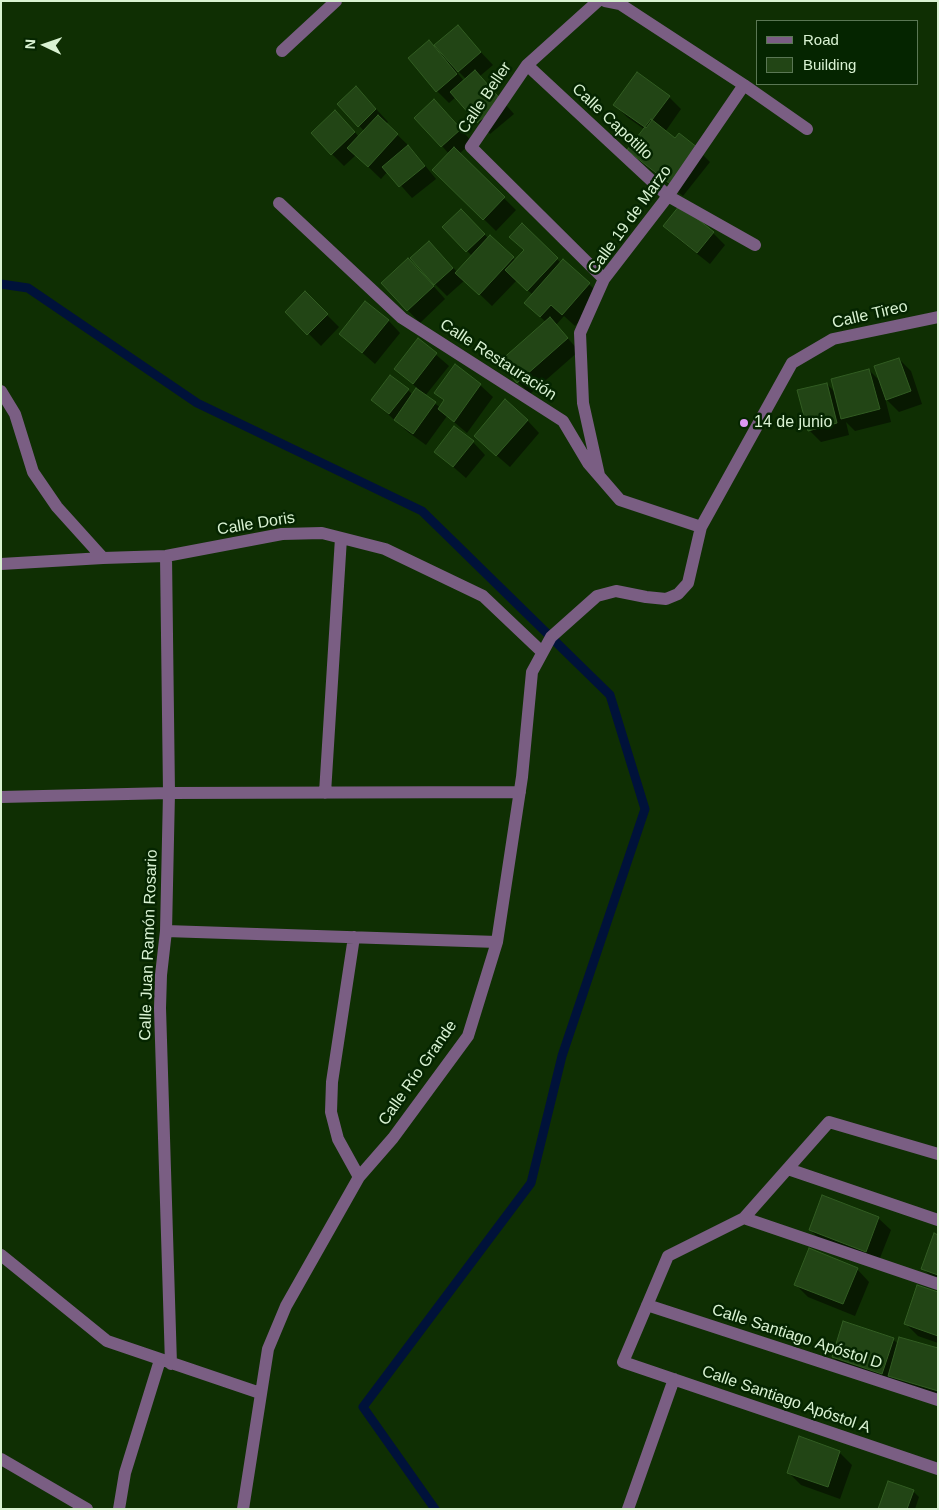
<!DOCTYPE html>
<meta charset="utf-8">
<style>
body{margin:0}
#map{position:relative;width:939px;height:1510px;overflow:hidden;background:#0f2f03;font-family:Helvetica,sans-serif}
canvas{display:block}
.frame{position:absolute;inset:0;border:2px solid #d9f2d2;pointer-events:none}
.legend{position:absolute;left:756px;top:20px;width:162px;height:65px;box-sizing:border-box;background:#052500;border:1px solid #5a7754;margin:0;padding:6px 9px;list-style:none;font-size:15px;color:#d9f2d2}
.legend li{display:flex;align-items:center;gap:10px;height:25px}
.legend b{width:25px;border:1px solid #5a7754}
.north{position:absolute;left:20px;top:20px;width:50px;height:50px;-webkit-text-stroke:4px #052500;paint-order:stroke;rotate:273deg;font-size:14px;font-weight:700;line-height:20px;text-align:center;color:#d9f2d2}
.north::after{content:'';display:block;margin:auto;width:18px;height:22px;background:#d9f2d2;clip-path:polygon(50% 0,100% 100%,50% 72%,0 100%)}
</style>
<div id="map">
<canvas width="939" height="1510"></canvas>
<div class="frame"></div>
<ul class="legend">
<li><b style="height:6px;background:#7a5e83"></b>Road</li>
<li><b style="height:14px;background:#224515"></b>Building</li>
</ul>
<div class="north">N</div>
</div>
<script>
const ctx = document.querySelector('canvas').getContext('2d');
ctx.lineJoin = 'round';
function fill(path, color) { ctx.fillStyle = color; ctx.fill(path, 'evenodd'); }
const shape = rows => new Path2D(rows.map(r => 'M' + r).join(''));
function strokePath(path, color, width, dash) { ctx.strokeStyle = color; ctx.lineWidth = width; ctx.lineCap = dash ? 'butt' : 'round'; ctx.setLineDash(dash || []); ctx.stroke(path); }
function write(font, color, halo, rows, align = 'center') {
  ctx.font = font + ' Helvetica,sans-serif'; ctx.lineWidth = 5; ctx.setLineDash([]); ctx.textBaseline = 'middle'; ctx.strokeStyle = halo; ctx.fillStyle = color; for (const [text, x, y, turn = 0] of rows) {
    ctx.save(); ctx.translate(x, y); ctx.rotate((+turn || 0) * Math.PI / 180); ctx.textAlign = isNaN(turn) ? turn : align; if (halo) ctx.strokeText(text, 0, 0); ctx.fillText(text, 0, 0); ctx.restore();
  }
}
const shadow = shape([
 [457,27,493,65,480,76,514,114,490,134,456,97,449,103,437,91,434,47],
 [457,70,466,79,464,81,456,71],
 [669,97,681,109,665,132,675,140,697,149,710,162,683,196,641,162,628,150,644,129,627,117,615,105],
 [368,100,388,122,386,124,410,147,436,179,412,198,388,171,381,179,356,155,344,166,332,154,348,124,359,137,364,131,339,104],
 [447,113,472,142,459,154,516,210,496,231,434,170,449,154,442,146],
 [461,211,488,238,490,237,516,261,525,251,522,225,561,263,563,261,602,296,575,326,564,316,556,325,579,351,530,394,518,382,546,322,538,315,533,295,517,280,492,306,465,280,447,296,435,284,429,242,457,272,472,256,444,227],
 [665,226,713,233,725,245,710,264,677,238],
 [421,272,445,299,420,323,382,283],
 [305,293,339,327,321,346,287,312],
 [388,320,400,333,375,364,341,334],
 [419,340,449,366,425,396,441,408,445,402,436,393,455,366,480,385,493,397,467,433,447,416,426,445,408,432,372,400,408,390,413,395,417,388,396,369],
 [899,359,911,371,922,404,899,412,885,398,891,422,855,431,846,422,849,435,821,442,809,430,827,384,836,393,869,370,880,381],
 [527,420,539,433,510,467,488,448],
 [473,442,485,455,466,478,435,451],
 [878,1218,891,1230,878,1263,823,1242,810,1230],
 [938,1236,938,1282,923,1269],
 [857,1269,869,1282,855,1316,808,1297,795,1284],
 [938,1293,938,1343,918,1336,905,1323],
 [893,1339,898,1344,938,1349,938,1399,845,1369,833,1357],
 [839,1452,852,1465,840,1499,801,1485,788,1472],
 [913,1491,919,1497,915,1509,879,1509]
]);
const stream = shape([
 [1,284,28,288,197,403,422,511,610,695,645,809,562,1056,531,1183,363,1407,435,1509]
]);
const building = shape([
 [458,25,481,52,458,72,434,45,458,25],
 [429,40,457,74,436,92,408,58,429,40],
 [475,70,502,101,477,123,450,92,475,70],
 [637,72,670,96,646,128,613,105,637,72],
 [356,86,376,109,358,127,337,104,356,86],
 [434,99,461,129,441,147,414,118,434,99],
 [335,110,355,132,331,155,311,133,335,110],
 [378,115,398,134,368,167,347,148,378,115],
 [651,119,675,138,679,133,698,148,670,184,627,150,651,119],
 [408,145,425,166,399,187,382,167,408,145],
 [454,147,505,197,483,220,432,170,454,147],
 [680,205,714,232,697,253,663,226,680,205],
 [461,209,485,234,466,252,442,227,461,209],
 [522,223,558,258,527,291,505,270,524,250,509,237,522,223],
 [490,235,514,257,479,295,455,273,490,235],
 [429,241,453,268,434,285,410,258,429,241],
 [408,258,434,286,407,311,381,283,408,258],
 [563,259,590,283,562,315,551,305,540,317,524,303,563,259],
 [305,291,328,314,307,335,285,312,305,291],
 [365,301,389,320,362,353,339,334,365,301],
 [550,317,568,338,517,383,499,362,550,317],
 [418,338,437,353,413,384,394,369,418,338],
 [899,358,911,391,886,400,874,366,899,358],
 [455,364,481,384,454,422,438,409,444,400,434,393,455,364],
 [869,369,880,409,841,419,831,379,869,369],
 [390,375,409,389,389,414,371,400,390,375],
 [827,383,837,423,808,431,797,390,827,383],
 [416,388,436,402,413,434,394,420,416,388],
 [505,399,528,420,496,456,474,436,505,399],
 [454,426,474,441,453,467,434,452,454,426],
 [822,1195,879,1217,866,1252,809,1230,822,1195],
 [934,1233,938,1235,938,1275,921,1269,934,1233],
 [809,1248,858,1268,843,1304,794,1285,809,1248],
 [917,1285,938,1292,938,1336,904,1324,917,1285],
 [843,1321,894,1338,882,1374,832,1357,843,1321],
 [899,1337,938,1348,938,1391,888,1376,899,1337],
 [799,1436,840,1451,828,1487,787,1473,799,1436],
 [888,1481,914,1490,907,1509,878,1509,888,1481]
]);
const street = shape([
 [598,1,527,65,471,147,604,279],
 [605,1,620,4,744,85,807,129],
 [282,51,336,1],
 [527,65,668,196,755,245],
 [279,203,402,318,563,421,588,463,620,500,701,527],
 [1,391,15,414,33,472,57,507,103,558],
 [599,475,583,403,580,333,604,279,668,196,744,85],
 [166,556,169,793,166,931,161,975,160,1008,171,1364],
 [1,564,103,558,166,556,282,534,322,533,385,549,483,596,542,652],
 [325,793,341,538],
 [1,797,169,793,520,792],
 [166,931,497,942],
 [354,937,332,1082,331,1112,338,1139,359,1177],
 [938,1154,829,1122,744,1218,668,1256,623,1362,938,1469],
 [788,1169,938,1220],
 [744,1218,938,1284],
 [1,1255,107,1341,260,1393],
 [647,1305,938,1400],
 [1,1459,87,1509],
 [119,1509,125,1473,160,1360],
 [243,1509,268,1349,286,1306,359,1177,393,1138,468,1036,497,942,522,777,532,672,551,637,597,596,616,591,646,597,666,599,678,594,688,583,701,527,792,363,833,339,938,317],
 [628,1509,674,1379]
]);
const markers = [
 [744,423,5,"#de98f3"]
];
const streetNames = [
 ["Calle Beller",485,98,-56],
 ["Calle Capotillo",612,122,43],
 ["Calle 19 de Marzo",630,220,-54],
 ["Calle Tireo",870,315,-13],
 ["Calle Restauración",498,360,33],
 ["Calle Doris",256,524,-9],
 ["Calle Juan Ramón Rosario",149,945,-88],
 ["Calle Río Grande",418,1073,-55],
 ["Calle Santiago Apóstol D",797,1337,18],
 ["Calle Santiago Apóstol A",786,1400,19]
];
const poiNames = [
 ["14 de junio",754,423]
];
fill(shadow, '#0007');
strokePath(stream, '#00123a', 9);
fill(building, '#224515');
strokePath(building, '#325c22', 1);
strokePath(street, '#7a5e83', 12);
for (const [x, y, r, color] of markers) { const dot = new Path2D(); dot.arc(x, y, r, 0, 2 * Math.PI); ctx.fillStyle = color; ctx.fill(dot); strokePath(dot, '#052500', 2); }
write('16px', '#d9f2d2', '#052500', streetNames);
write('16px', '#d9f2d2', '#052500', poiNames, 'left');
</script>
